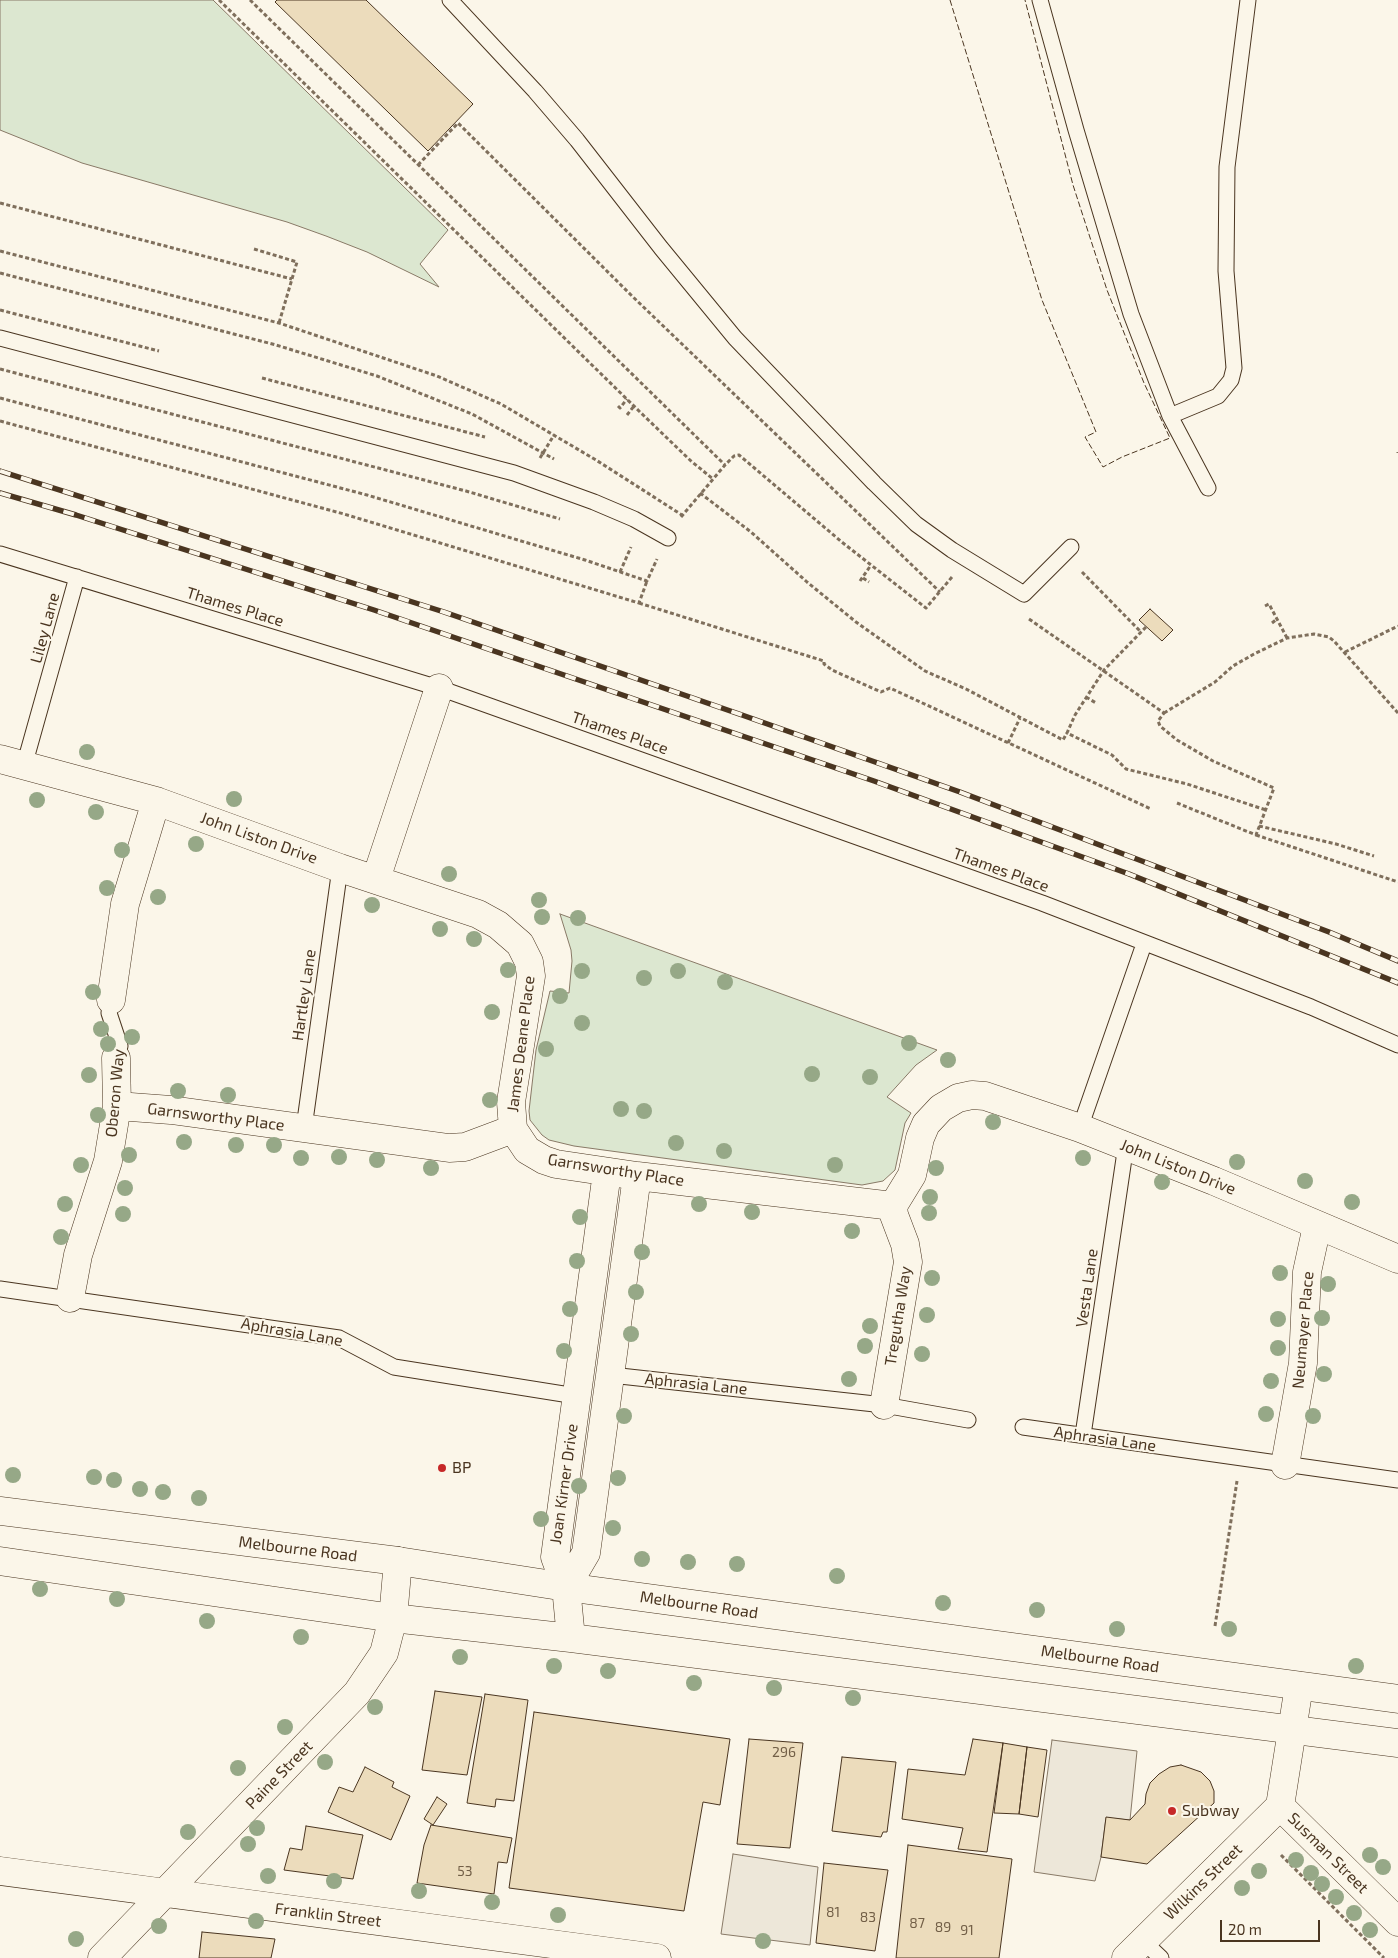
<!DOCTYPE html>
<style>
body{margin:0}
#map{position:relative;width:1398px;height:1958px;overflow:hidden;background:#fbf6e9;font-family:"Exo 2",sans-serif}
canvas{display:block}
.scale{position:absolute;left:1220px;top:1920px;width:100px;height:22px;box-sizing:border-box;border:2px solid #4a3520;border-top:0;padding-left:6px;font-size:15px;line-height:18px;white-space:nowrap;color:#4a3520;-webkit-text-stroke:4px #fbf6e9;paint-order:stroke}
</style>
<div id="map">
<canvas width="1398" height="1958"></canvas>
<div class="scale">20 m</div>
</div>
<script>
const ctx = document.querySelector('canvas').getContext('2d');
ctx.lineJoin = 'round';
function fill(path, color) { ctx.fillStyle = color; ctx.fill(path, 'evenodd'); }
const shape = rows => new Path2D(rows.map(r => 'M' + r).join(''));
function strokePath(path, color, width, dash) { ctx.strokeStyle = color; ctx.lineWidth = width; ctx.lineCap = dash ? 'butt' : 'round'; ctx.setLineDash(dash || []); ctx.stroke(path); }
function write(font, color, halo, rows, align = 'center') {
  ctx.font = font + ' "Exo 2",sans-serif'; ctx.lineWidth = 4; ctx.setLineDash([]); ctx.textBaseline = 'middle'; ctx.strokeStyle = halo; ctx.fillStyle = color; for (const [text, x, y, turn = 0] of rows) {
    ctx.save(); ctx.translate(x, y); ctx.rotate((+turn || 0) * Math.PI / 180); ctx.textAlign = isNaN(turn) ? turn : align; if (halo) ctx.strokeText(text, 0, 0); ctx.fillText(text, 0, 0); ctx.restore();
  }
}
const green = shape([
 [0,0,213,0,448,230,420,264,439,287,367,252,326,236,287,222,82,163,0,130,0,0],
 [560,914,937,1050,916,1065,887,1097,911,1113,905,1123,895,1170,883,1181,862,1185,574,1146,549,1140,542,1135,530,1120,529,1111,536,1050,550,991,569,993,572,961,571,950,560,914]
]);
const parking = shape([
 [1052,1740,1137,1751,1130,1820,1106,1818,1101,1857,1095,1881,1034,1872,1052,1740],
 [733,1854,818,1867,810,1945,721,1934,733,1854]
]);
const building = shape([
 [277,0,366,0,473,104,428,151,275,2,277,0],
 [1150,609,1173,630,1162,641,1139,620,1150,609],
 [435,1691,482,1697,467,1775,422,1770,435,1691],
 [485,1694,528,1700,514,1801,496,1799,495,1807,467,1803,485,1694],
 [534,1712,730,1739,720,1805,703,1802,684,1911,509,1888,534,1712],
 [749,1739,803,1743,790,1848,737,1844,749,1739],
 [973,1739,1003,1743,987,1852,958,1849,963,1828,902,1819,908,1769,965,1775,973,1739],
 [1003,1743,1027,1747,1019,1814,994,1813,1003,1743],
 [1027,1747,1047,1750,1038,1817,1019,1814,1027,1747],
 [842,1757,896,1762,887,1832,883,1832,881,1837,832,1831,842,1757],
 [1181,1765,1201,1772,1210,1781,1214,1791,1214,1803,1147,1864,1101,1857,1106,1817,1130,1820,1145,1804,1146,1794,1150,1783,1159,1774,1170,1767,1181,1765],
 [365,1767,394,1782,392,1787,410,1796,391,1840,328,1812,339,1787,353,1792,365,1767],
 [437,1797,447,1804,433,1825,424,1819,437,1797],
 [431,1825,512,1838,507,1863,498,1862,494,1894,417,1883,424,1845,431,1825],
 [306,1826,363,1835,353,1879,284,1870,290,1848,302,1850,306,1826],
 [908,1845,1012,1859,999,1958,896,1958,908,1845],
 [824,1863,888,1870,875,1951,816,1943,824,1863],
 [202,1932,275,1939,271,1958,199,1958,202,1932]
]);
const path = shape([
 [219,0,640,412,691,461,713,479],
 [250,0,725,465],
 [418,165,458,123,631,295,940,592],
 [0,203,292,279],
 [254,249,297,262,279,323],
 [0,251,279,323,437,376,501,404,596,460,682,515],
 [0,273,276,345,377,376,472,414,554,459],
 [0,310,159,351],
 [0,369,466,491,560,519],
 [262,378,485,437],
 [0,398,367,495,585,560,647,581,657,559],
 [618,406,620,408,627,399],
 [627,415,634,406],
 [0,421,344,514,639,603,647,581],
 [1398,452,1398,453],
 [540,458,554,435],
 [700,493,751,532,807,582,856,622,925,671,966,689,1063,740,1067,733],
 [681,517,725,465,734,456,739,455,843,543,926,608,952,577],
 [620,572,631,547],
 [1082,572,1141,632],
 [863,578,869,582],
 [860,581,871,565],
 [639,603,824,661,824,664,832,670,881,692,890,688,1151,809],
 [1265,606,1269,604,1287,638],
 [1029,619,1164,713,1158,721,1160,726,1177,740,1213,761,1274,788,1256,835,1177,803],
 [1272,623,1277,619],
 [1146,627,1104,670,1075,715,1067,733,1112,755,1126,769,1187,784,1266,810],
 [1345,652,1398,626],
 [1086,697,1096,703],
 [1164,713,1215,682,1233,666,1254,654,1287,638,1314,634,1329,637,1334,641,1398,713],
 [1008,743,1020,718],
 [1259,826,1336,844,1374,856],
 [1256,835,1398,882],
 [1215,1626,1237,1481],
 [1281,1855,1384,1958]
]);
const service = shape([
 [450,0,535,91,577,140,661,248,735,338,874,483,916,524,952,550,1024,594,1071,547],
 [1040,0,1076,130,1131,314,1170,416,1218,396,1231,380,1234,368,1226,271,1227,167,1248,0],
 [0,338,514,473,594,502,634,519,668,538],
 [1170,416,1208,488],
 [0,554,445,690,1042,903,1311,1007,1398,1045],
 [24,766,77,577],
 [111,1000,109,1013,120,1046,116,1058],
 [304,1128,340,868],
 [1080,1128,1144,944],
 [0,1289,339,1338,394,1367,576,1396],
 [611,1375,884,1405,968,1420],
 [1023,1427,1398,1480],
 [1083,1435,1126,1145],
 [1143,1941,1161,1958]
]);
const minor = shape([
 [0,759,156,801,340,868,478,914,498,925,520,944,529,962,531,976,511,1102,513,1129],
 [376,879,439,688],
 [111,1000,125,904,156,801],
 [117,1106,171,1110,449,1148,465,1147,513,1129,527,1150,544,1160,556,1164,637,1176,893,1206],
 [70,1298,78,1255,108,1161,117,1106,116,1058],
 [884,1405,908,1262,905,1244,894,1215,893,1206,912,1175,920,1138,926,1124,941,1108,958,1098,972,1095,985,1096,1080,1128,1214,1181,1398,1259],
 [1285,1465,1303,1363,1307,1272,1317,1226],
 [566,1587,555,1557,607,1172],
 [566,1587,586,1553,637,1176],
 [1299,1686,1280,1806,1398,1922],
 [0,1871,657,1958],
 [102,1958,357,1693,384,1653,393,1618,398,1561],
 [1126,1958,1280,1806]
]);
const primary = shape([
 [0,1511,398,1561,566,1587,1398,1699],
 [0,1561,393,1618,571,1638,1398,1743],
 [566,1587,571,1638]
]);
const rail = shape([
 [0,471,444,612,742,715,960,792,1329,932,1398,961],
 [0,493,76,515,374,610,874,781,1129,874,1398,983]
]);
const fence = shape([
 [950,0,1042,300,1096,432,1085,437,1103,467,1122,457,1170,438,1144,383,1107,290,1073,185,1025,0]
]);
const trees = [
 [87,752],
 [234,799],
 [37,800],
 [96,812],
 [196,844],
 [122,850],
 [449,874],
 [107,888],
 [158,897],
 [539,900],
 [372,905],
 [542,917],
 [578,918],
 [440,929],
 [474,939],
 [508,970],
 [582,971],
 [678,971],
 [644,978],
 [725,982],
 [93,992],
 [560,996],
 [492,1012],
 [582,1023],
 [101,1029],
 [132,1037],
 [909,1043],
 [108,1044],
 [546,1049],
 [948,1060],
 [812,1074],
 [89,1075],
 [870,1077],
 [178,1091],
 [228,1095],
 [490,1100],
 [621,1109],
 [644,1111],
 [98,1115],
 [993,1122],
 [184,1142],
 [676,1143],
 [236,1145],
 [274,1145],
 [724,1151],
 [129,1155],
 [339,1157],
 [301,1158],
 [1083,1158],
 [377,1160],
 [1237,1162],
 [81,1165],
 [835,1165],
 [431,1168],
 [936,1168],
 [1305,1181],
 [1162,1182],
 [125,1188],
 [930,1197],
 [1352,1202],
 [65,1204],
 [699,1204],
 [752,1212],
 [929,1213],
 [123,1214],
 [580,1217],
 [852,1231],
 [61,1237],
 [642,1252],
 [577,1261],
 [1280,1273],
 [932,1278],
 [1328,1284],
 [636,1292],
 [570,1309],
 [927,1315],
 [1322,1318],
 [1278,1319],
 [870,1326],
 [631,1334],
 [865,1346],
 [1278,1348],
 [564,1351],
 [922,1354],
 [1324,1374],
 [849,1379],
 [1271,1381],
 [1266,1414],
 [624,1416],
 [1313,1416],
 [13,1475],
 [94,1477],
 [618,1478],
 [114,1480],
 [579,1486],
 [140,1489],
 [163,1492],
 [199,1498],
 [541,1519],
 [613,1528],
 [642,1559],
 [688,1562],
 [737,1564],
 [837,1576],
 [40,1589],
 [117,1599],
 [943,1603],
 [1037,1610],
 [207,1621],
 [1117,1629],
 [1229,1629],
 [301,1637],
 [460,1657],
 [554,1666],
 [1356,1666],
 [608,1671],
 [694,1683],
 [774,1688],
 [853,1698],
 [375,1707],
 [285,1727],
 [325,1762],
 [238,1768],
 [257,1828],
 [188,1832],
 [248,1844],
 [1370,1855],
 [1296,1860],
 [1383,1867],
 [1259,1871],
 [1311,1873],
 [268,1876],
 [334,1881],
 [1322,1884],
 [1242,1888],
 [419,1891],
 [1336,1897],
 [492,1902],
 [1354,1913],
 [558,1915],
 [256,1921],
 [159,1926],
 [1370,1930],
 [76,1939],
 [763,1941]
];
const markers = [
 [442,1468,5,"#c62828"],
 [1172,1811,5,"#c62828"]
];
const numberNames = [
 ["296",784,1752],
 ["53",465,1871],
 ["81",833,1912],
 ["83",868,1917],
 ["87",917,1923],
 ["89",943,1927],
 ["91",967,1930]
];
const streetNames = [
 ["Thames Place",235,607,17],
 ["Liley Lane",45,628,-75],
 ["Thames Place",620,733,19],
 ["John Liston Drive",259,838,20],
 ["Thames Place",1001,870,20],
 ["Hartley Lane",304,995,-82],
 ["James Deane Place",521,1044,-83],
 ["Oberon Way",115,1093,-85],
 ["Garnsworthy Place",216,1117,7],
 ["John Liston Drive",1178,1167,22],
 ["Garnsworthy Place",616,1170,9],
 ["Vesta Lane",1087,1288,-82],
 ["Tregutha Way",898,1316,-81],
 ["Neumayer Place",1303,1330,-85],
 ["Aphrasia Lane",292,1332,10],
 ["Aphrasia Lane",696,1384,6],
 ["Aphrasia Lane",1105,1439,8],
 ["Joan Kirner Drive",564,1484,-82],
 ["Melbourne Road",298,1549,7],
 ["Melbourne Road",699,1605,8],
 ["Melbourne Road",1100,1659,8],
 ["Paine Street",279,1775,-46],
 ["Susman Street",1328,1853,45],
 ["Wilkins Street",1203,1882,-44],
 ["Franklin Street",328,1915,7]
];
const poiNames = [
 ["BP",452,1468],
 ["Subway",1182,1811]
];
fill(green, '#dce7d0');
strokePath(green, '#887966', 1);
fill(parking, '#ede7d9');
strokePath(parking, '#887966', 1);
fill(building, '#ecdcbc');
strokePath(building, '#4a3520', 1);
strokePath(service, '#4a3520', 17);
strokePath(minor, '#4a3520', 29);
strokePath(primary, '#4a3520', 29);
strokePath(path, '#7f6f5c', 3, [4, 2.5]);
strokePath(service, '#fbf6e9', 15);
strokePath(minor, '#fbf6e9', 28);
strokePath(primary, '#fbf6e9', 28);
strokePath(rail, '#4a3520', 5.5);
strokePath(rail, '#fbf6e9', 4, [11]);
strokePath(fence, '#4a3520', 1, [6, 2.5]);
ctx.fillStyle = '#96a887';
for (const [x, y] of trees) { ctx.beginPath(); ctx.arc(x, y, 8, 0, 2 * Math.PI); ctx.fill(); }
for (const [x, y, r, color] of markers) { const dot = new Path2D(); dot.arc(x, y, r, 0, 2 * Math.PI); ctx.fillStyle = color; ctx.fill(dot); strokePath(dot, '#fbf6e9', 2); }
write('14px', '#725f47', null, numberNames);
write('16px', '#4a3520', '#fbf6e9', streetNames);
write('16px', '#4a3520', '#fbf6e9', poiNames, 'left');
</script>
